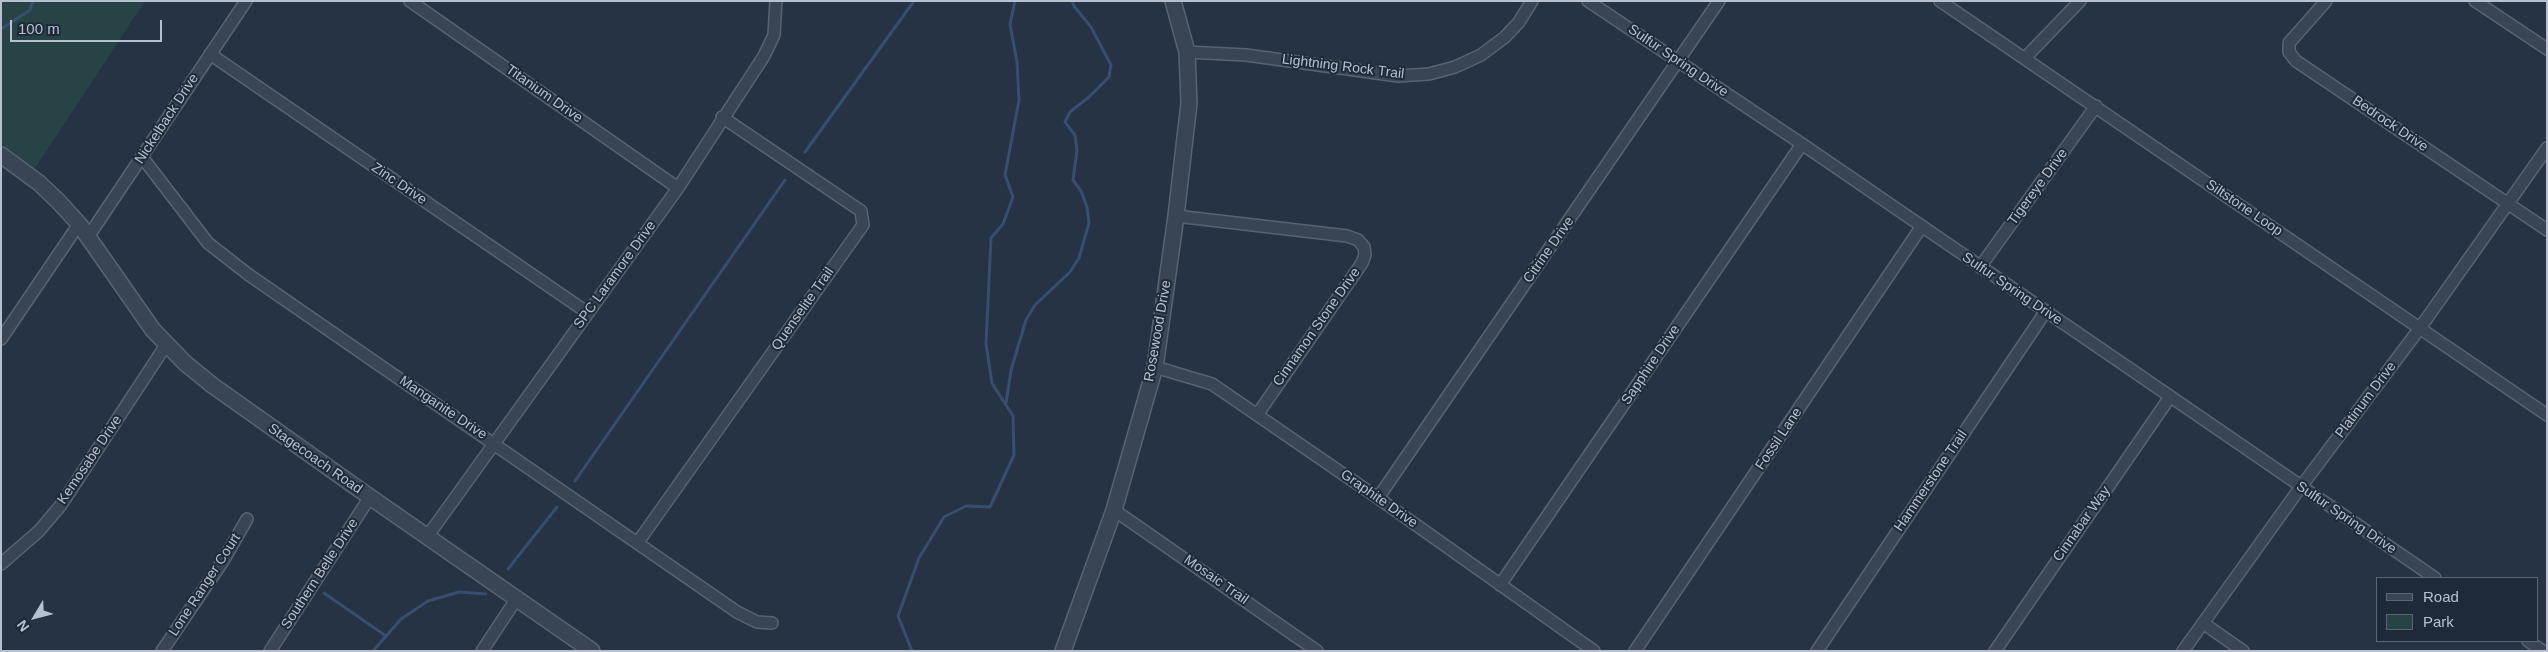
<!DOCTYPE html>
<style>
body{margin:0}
#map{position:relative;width:2548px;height:652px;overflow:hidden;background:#253345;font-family:Helvetica,sans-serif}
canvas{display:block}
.frame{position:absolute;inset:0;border:2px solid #b7c0ce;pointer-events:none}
.legend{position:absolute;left:2376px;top:577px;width:162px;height:65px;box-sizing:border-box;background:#1e2a3a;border:1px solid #5b6675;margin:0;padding:6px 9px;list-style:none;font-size:15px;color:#b7c0ce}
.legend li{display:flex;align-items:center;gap:10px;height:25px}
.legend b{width:25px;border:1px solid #5b6675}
.north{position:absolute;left:10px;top:592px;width:50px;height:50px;-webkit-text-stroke:4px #1e2a3a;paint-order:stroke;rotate:233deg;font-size:14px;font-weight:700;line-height:20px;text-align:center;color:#b7c0ce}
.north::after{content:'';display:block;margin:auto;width:18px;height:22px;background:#b7c0ce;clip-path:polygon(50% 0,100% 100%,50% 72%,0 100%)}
.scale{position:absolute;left:10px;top:20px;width:152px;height:22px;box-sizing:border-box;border:2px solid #b7c0ce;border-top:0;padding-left:6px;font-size:15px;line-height:18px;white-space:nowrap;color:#b7c0ce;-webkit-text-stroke:4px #1e2a3a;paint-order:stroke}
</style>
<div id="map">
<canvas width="2548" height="652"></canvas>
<div class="frame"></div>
<ul class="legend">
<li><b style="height:6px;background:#394554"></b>Road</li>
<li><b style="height:14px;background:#274346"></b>Park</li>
</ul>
<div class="north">N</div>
<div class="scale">100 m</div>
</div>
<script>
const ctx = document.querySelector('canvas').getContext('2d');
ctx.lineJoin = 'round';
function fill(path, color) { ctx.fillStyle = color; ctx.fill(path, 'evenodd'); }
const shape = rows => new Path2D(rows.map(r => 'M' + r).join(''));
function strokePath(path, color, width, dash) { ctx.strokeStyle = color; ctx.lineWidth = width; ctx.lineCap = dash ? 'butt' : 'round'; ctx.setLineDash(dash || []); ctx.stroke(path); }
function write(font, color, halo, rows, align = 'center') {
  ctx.font = font + ' Helvetica,sans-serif'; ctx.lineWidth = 4; ctx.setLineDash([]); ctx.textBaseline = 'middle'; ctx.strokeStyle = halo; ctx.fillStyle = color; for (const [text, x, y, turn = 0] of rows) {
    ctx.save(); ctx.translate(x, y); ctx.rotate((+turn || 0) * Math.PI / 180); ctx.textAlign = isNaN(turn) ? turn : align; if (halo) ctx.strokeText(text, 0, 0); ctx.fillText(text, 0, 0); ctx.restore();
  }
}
const green = shape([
 [1,1,145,1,30,176,1,157]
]);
const stream = shape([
 [1,29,30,10,33,1],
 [805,152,914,1],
 [1006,403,1011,370,1026,320,1035,305,1070,272,1079,258,1089,223,1087,207,1081,191,1073,180,1077,150,1075,135,1065,122,1070,112,1089,97,1109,77,1111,65,1091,27,1074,6,1072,1],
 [575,481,785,180],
 [508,569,557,507],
 [324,593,386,636],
 [373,651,401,619,428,601,459,592,486,594],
 [912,651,898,616,919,558,944,517,966,506,990,507,1014,455,1013,416,992,383,986,344,991,238,1003,224,1013,197,1005,175,1019,100,1017,62,1010,24,1015,1]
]);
const minor = shape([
 [410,1,678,188],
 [1588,1,1802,144,2435,578],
 [1940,1,2547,415],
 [2326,1,2289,43,2289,52,2296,61,2547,230],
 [2475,1,2547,49],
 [1187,52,1246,55,1398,76,1429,74,1455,67,1481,55,1505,37,1519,22,1532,1],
 [210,54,588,313],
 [2025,58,2080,1],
 [142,157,208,243,249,275,737,612,757,622,772,623],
 [1176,216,1347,236,1358,240,1364,247,1365,255,1362,263,1257,415],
 [88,237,246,1],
 [1980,267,2096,106],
 [1,339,79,224],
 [1155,367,1212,384,1378,498,1594,651],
 [1378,498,1719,1],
 [1114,510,1317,651],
 [427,537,678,188,764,56,774,35,776,1],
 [638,542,863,225,861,211,722,117],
 [1,564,39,531,61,505,166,345],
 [1500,585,1802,144],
 [2203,623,2243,651],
 [2528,641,2543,651],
 [162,651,223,561,247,519],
 [270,651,370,497],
 [482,651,517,598],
 [1635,651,1922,226],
 [1817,651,2046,311],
 [1995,651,2170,397],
 [2183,651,2300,488,2420,328,2547,148]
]);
const tertiary = shape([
 [1,155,39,183,58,201,79,224,153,330,185,363,212,385,370,497,592,651],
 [1063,651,1114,510,1155,367,1176,216,1189,103,1187,52,1173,1]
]);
const streetNames = [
 ["Sulfur Spring Drive",1678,61,34],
 ["Lightning Rock Trail",1343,67,7],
 ["Titanium Drive",544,94,35],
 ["Nickelback Drive",167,119,-57],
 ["Bedrock Drive",2390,124,34],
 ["Zinc Drive",399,184,34],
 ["Tigereye Drive",2038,187,-54],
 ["Siltstone Loop",2244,208,34],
 ["Citrine Drive",1549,250,-55],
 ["SPC Laramore Drive",615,275,-54],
 ["Sulfur Spring Drive",2012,289,34],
 ["Quenselite Trail",803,309,-55],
 ["Cinnamon Stone Drive",1317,327,-55],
 ["Rosewood Drive",1158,331,-80],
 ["Sapphire Drive",1651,365,-56],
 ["Platinum Drive",2366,400,-53],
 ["Manganite Drive",443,408,34],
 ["Fossil Lane",1779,439,-56],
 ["Stagecoach Road",315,459,35],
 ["Kemosabe Drive",90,460,-56],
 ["Hammerstone Trail",1931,481,-56],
 ["Graphite Drive",1379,499,35],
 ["Sulfur Spring Drive",2346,518,34],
 ["Cinnabar Way",2082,524,-55],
 ["Southern Belle Drive",320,574,-57],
 ["Mosaic Trail",1216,580,35],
 ["Lone Ranger Court",205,585,-57]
];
fill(green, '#274346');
strokePath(stream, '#374e6d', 3);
strokePath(minor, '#586372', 14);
strokePath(tertiary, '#586372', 18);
strokePath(minor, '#394554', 11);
strokePath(tertiary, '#394554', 15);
write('14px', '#b7c0ce', '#1e2a3a', streetNames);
</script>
